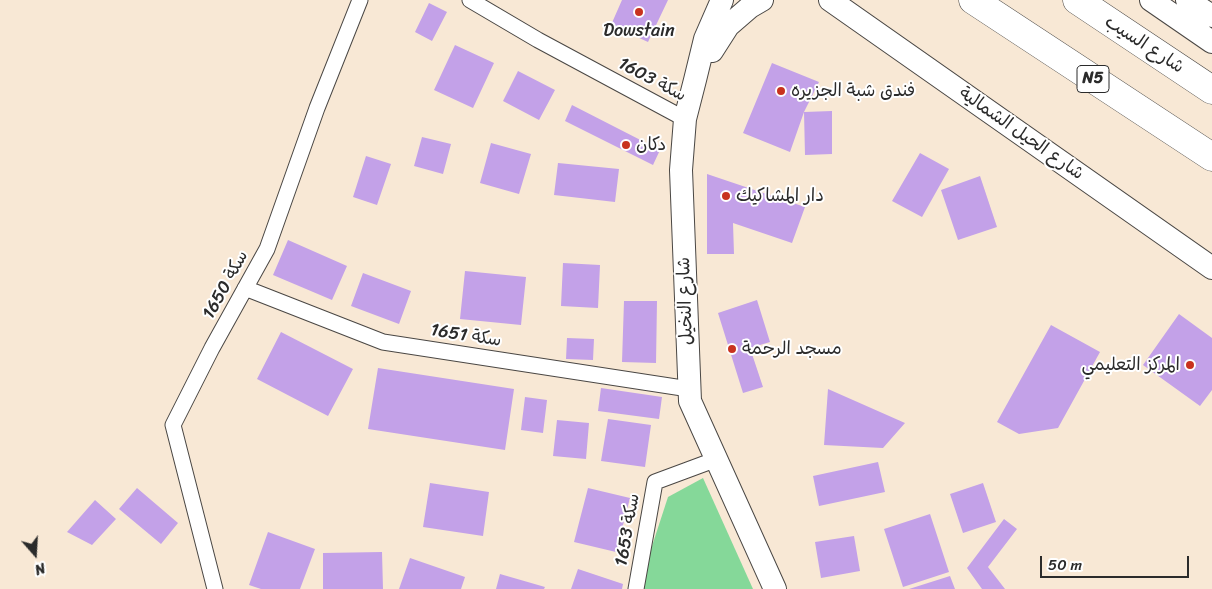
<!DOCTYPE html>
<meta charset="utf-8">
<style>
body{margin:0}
#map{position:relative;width:1212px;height:589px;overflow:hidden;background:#f8e8d5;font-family:Sriracha,sans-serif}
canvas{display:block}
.north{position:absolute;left:10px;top:529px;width:50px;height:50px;-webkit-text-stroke:4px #fff;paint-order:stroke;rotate:161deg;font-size:14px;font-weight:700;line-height:20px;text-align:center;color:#2b2b2b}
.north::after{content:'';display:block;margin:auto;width:18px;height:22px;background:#2b2b2b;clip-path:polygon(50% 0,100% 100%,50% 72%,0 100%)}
.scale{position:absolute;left:1040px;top:556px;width:149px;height:22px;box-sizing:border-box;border:2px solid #2b2b2b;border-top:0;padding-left:6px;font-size:15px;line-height:18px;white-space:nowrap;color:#2b2b2b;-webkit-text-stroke:4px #fff;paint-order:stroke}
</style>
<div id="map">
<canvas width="1212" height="589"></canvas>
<div class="north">N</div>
<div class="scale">50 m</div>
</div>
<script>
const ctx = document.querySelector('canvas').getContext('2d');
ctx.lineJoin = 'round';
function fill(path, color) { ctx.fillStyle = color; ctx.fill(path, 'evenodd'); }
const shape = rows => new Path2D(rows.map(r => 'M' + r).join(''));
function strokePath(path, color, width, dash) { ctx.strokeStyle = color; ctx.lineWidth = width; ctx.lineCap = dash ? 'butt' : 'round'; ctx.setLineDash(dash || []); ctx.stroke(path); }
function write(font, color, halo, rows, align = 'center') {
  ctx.font = font + ' Sriracha,"Playpen Sans Arabic",sans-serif'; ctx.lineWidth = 4; ctx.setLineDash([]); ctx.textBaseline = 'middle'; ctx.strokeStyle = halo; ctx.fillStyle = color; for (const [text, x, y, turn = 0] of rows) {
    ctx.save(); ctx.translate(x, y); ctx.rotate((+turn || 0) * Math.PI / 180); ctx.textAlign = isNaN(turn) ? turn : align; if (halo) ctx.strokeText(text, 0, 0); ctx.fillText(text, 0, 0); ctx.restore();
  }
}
const green = shape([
 [703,478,753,589,638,589,668,497]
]);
const building = shape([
 [622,0,668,0,648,42,611,25],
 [429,3,447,12,432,41,415,32],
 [455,45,494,63,473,108,434,90],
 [772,63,819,82,804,112,790,152,743,133],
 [518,71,555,90,539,120,503,101],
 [572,105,660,150,653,165,565,121],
 [832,111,832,154,805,155,804,112],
 [422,137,451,144,443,174,414,166],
 [491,143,531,154,519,194,480,183],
 [920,153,949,169,922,217,892,201],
 [366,156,391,164,377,205,353,197],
 [558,163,619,169,615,202,554,195],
 [707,174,805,207,792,243,733,223,734,254,707,254],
 [980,176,997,227,958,240,941,190],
 [288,240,347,266,332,300,273,275],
 [563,263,600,265,598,308,561,306],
 [465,271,526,277,521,325,460,319],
 [363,273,411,291,399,324,351,306],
 [757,300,770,342,750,348,763,387,743,393,718,313],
 [624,301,657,301,656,363,622,362],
 [1179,314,1212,338,1212,390,1200,406,1143,365],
 [1051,325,1100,352,1058,428,1019,434,997,422],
 [281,332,353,369,328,416,257,379],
 [567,338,594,339,593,360,566,359],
 [378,368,514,389,505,450,368,429],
 [601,388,662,397,659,419,598,411],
 [828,389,905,423,883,448,824,445],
 [525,397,547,400,543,433,521,430],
 [608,419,651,425,645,467,601,461],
 [557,420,589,423,586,459,553,456],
 [878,462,885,492,819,506,813,476],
 [430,483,489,492,483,536,423,527],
 [983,483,996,522,963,533,950,494],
 [137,488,178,523,161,544,119,509],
 [588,488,630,498,616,552,574,542],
 [95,500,116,519,92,545,67,532],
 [930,514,949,572,903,587,884,529],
 [1004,519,1017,529,988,567,1005,589,982,589,967,568],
 [268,532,315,549,300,589,261,589,249,585],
 [854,536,860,571,821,578,815,542],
 [382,552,383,589,323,589,323,553],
 [410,558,465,577,461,589,399,589],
 [578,569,623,584,622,589,571,589],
 [500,574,545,587,544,589,496,589],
 [950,576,955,589,909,589]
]);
const street = shape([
 [470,0,538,40,685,119],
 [245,288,383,342,689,389],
 [215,589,173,425,212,348,267,249,317,108,360,0],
 [636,589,655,482,717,459]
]);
const secondary = shape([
 [722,0,705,39,695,80,685,119,681,170,690,401,775,589],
 [830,0,1212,268],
 [1151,0,1212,42],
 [1187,0,1212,16],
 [712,51,728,26,750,7,762,0]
]);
const highway = shape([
 [973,0,1212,157],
 [1077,0,1212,90]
]);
const markers = [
 [639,12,5,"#c8321e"],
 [781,91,5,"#c8321e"],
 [626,145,5,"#c8321e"],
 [726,196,5,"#c8321e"],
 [732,349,5,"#c8321e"],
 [1190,365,5,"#c8321e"]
];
const shields = [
 [1093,79,32]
];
const shieldNames = [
 ["N5",1093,79]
];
const poiNames = [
 ["Dowstain",639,31,"center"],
 ["فندق شبة الجزيره",791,91],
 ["دكان",636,145],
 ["دار المشاكيك",736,196],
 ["مسجد الرحمة",742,349],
 ["المركز التعليمي",1180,365,"right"]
];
const streetNames = [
 ["شارع السيب",1144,45,33],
 ["سكة 1603",652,80,28],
 ["شارع الحيل الشمالية",1021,134,35],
 ["سكة 1650",226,285,-61],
 ["شارع النخيل",686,301,-92],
 ["سكة 1651",466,336,9],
 ["سكة 1653",628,530,-80]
];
fill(green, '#85d899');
fill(building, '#c3a1e8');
strokePath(street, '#4a4744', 17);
strokePath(secondary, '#4a4744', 24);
strokePath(highway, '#4a4744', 29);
strokePath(street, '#fff', 15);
strokePath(secondary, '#fff', 22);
strokePath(highway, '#fff', 28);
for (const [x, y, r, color] of markers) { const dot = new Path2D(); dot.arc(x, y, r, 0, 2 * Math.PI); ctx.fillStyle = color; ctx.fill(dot); strokePath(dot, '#fff', 2); }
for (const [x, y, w] of shields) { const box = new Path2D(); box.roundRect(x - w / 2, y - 13.5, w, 27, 4); ctx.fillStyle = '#fff'; ctx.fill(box); strokePath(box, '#2b2b2b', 1); }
write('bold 16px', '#2b2b2b', null, shieldNames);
write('18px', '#2b2b2b', '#fff', poiNames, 'left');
write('18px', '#2b2b2b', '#fff', streetNames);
</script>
